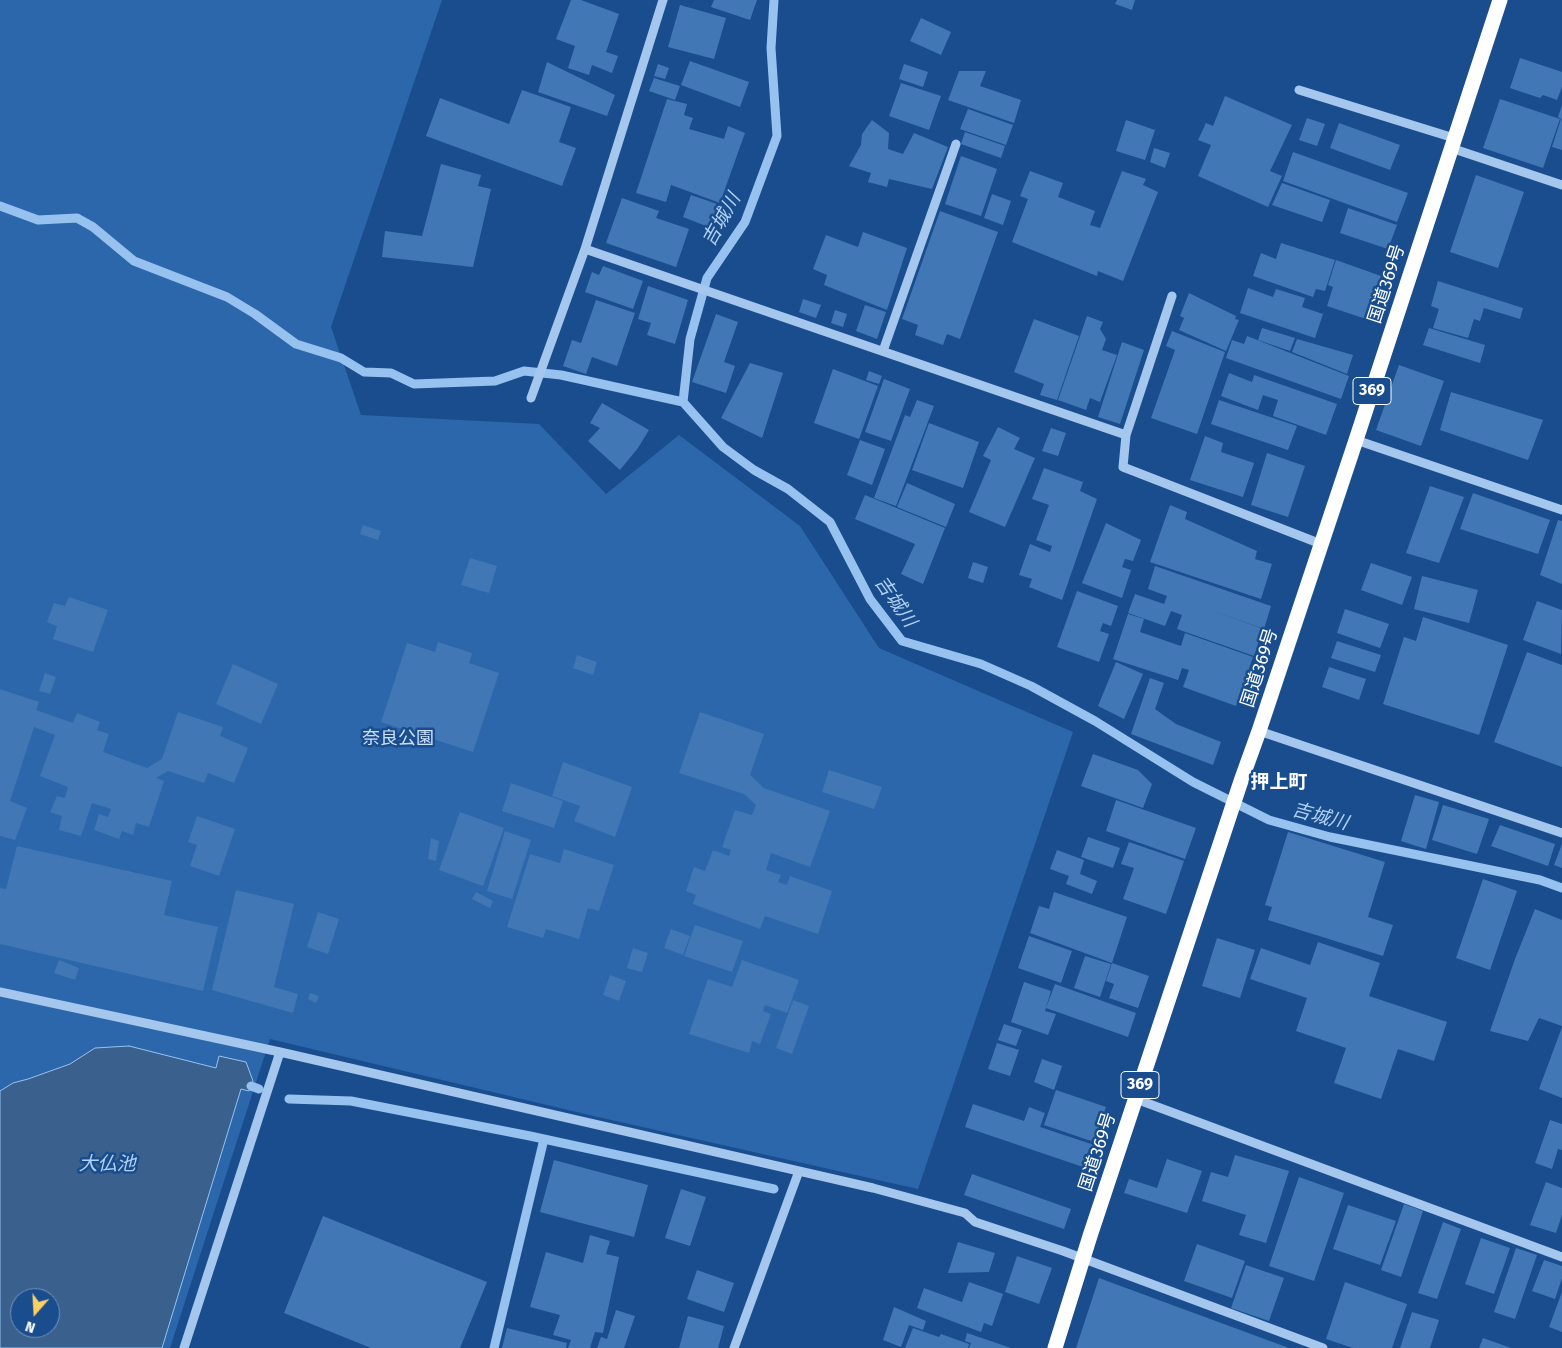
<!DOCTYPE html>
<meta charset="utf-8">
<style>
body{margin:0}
#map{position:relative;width:1562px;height:1348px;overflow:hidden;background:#194d8d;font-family:"Fira Sans",sans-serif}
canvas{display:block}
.north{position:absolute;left:10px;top:1288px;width:50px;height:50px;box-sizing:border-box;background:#194d8d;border:1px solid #7594bb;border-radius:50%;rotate:199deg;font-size:14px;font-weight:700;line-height:20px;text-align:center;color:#fff}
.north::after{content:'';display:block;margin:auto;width:18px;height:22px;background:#ffd062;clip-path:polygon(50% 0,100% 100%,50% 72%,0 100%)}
</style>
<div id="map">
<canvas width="1562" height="1348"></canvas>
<div class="north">N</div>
</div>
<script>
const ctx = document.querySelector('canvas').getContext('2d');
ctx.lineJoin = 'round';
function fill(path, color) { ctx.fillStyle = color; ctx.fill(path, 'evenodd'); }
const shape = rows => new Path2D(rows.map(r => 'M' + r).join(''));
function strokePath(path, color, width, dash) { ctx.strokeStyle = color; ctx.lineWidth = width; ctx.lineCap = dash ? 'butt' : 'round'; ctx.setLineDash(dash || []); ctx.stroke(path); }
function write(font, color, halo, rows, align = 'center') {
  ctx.font = font + ' "Fira Sans","Noto Sans JP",sans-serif'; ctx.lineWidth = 5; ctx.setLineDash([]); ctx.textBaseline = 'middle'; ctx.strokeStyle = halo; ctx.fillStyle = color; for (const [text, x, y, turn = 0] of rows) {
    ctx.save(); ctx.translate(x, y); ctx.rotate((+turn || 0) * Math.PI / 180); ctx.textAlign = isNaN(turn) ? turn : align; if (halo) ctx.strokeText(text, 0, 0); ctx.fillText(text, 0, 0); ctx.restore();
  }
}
const green = shape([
 [0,0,442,0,331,327,361,415,539,424,606,494,679,435,800,526,879,648,1073,732,918,1189,589,1115,270,1039,170,1348,0,1348],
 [20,1298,50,1298,50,1328,20,1328]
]);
const water = shape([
 [129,1046,216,1068,219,1056,246,1062,253,1081,249,1091,241,1089,162,1348,0,1348,0,1091,13,1083,28,1079,70,1064,95,1048,129,1046],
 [20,1298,50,1298,50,1328,20,1328,20,1298]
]);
const stream = shape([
 [774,0,771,48,777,136,745,222,707,278,690,339,683,402,723,447,754,470,788,489,830,522,870,599,902,641,981,664,1031,686,1095,721,1193,782,1269,820,1330,837,1540,880,1562,888],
 [0,206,38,220,77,218,93,227,134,261,227,297,255,314,296,344,341,358,364,372,391,373,414,384,495,381,524,371,561,375,683,402],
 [251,1086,259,1089],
 [289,1099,351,1101,530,1136,774,1189],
 [494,1348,544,1139]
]);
const building = shape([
 [571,0,581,0,619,14,606,52,618,56,612,73,592,65,589,75,568,68,575,46,556,39],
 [714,0,757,0,750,20,711,7],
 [1117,0,1135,0,1132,10,1115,4],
 [680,5,726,18,714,59,668,47],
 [921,18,951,32,941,55,910,41],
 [1520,58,1562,72,1562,87,1557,100,1543,95,1540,98,1510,88],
 [690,61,749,82,740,107,681,85],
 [547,62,615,95,607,116,538,92],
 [658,64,669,68,665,79,654,76],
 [904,64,928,72,923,87,899,79],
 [959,71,986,71,980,86,1021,100,1014,123,948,100],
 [654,78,680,86,675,100,649,91],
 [901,83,941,96,929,130,889,116],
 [522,90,571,107,559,142,576,148,562,186,426,136,440,98,509,124],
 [1225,96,1292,125,1270,171,1282,176,1268,207,1198,176,1211,145,1198,140,1206,123,1213,126],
 [667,99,687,104,684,115,693,118,689,129,724,139,728,126,745,133,720,203,671,185,666,202,636,193],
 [1500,99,1560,119,1543,168,1483,148],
 [1562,105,1562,150,1552,147,1561,119,1558,117],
 [968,109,1013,125,1006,145,960,129],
 [1307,118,1325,124,1317,146,1299,140],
 [872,120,889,133,888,149,903,154,914,133,948,147,932,189,889,179,887,187,868,182,871,173,849,166,861,145,862,134],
 [1126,120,1155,130,1145,160,1116,151],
 [1339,123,1400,145,1390,170,1330,148],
 [965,132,1005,146,1001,158,961,144],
 [1154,148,1170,153,1165,168,1150,162],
 [1293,152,1408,193,1397,222,1283,181],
 [961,156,997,169,981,216,945,204],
 [441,164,481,175,478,186,491,189,473,267,382,257,385,231,422,236],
 [1030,171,1063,183,1058,197,1095,211,1090,225,1100,228,1122,171,1146,179,1143,185,1158,192,1123,281,1098,271,1097,276,1012,242,1028,199,1020,196],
 [1476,175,1524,192,1498,268,1450,252],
 [1282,183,1330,200,1322,222,1272,205],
 [992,194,1011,201,1003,225,984,218],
 [691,195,720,205,711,228,683,217],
 [622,198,659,211,656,218,689,229,676,267,606,243],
 [1348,208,1397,225,1388,249,1340,233],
 [940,211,998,232,960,339,947,334,943,345,915,335,918,325,902,319],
 [863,232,907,248,887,310,824,285,827,275,813,269,826,235,858,247],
 [1281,243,1335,260,1325,291,1316,289,1313,297,1253,276,1261,253,1276,259],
 [1336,260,1381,276,1366,319,1327,306,1333,287,1328,285],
 [603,266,643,281,633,309,585,292,592,272,599,275],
 [1438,281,1523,308,1520,319,1484,308,1480,321,1474,319,1468,338,1433,328,1439,309,1431,306],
 [648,286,688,300,675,344,647,335,651,323,638,319],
 [1248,288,1273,297,1276,289,1305,298,1302,307,1323,314,1315,338,1240,313],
 [1189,293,1236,316,1235,319,1239,320,1226,351,1179,330,1184,318,1180,316],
 [803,299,821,305,816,318,799,312],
 [596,300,635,313,617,366,592,357,586,374,563,366,572,340,581,343],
 [865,305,886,312,877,339,856,331],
 [835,310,847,314,843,327,831,323],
 [716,314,738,322,724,362,735,366,726,393,692,382],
 [1087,316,1103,322,1100,329,1106,339,1102,350,1117,355,1100,402,1090,398,1086,410,1058,400],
 [1034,319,1079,336,1057,400,1040,395,1044,384,1014,372],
 [1262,328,1295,338,1290,351,1258,340],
 [1429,328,1485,345,1480,363,1423,345],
 [1172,331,1225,352,1197,434,1151,418,1175,350,1166,346],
 [1247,336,1349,376,1341,399,1226,358,1232,340,1244,344],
 [1297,339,1353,355,1347,374,1292,352],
 [1122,342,1144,350,1120,424,1098,417],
 [750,363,783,373,762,438,721,418],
 [1399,365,1444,381,1421,446,1376,430],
 [833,369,878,386,859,439,814,423],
 [869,371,882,376,879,384,866,380],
 [1229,373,1252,382,1254,375,1337,404,1326,435,1273,416,1278,400,1263,395,1258,410,1221,396],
 [884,379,910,389,891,441,865,432],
 [1451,392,1543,420,1528,460,1440,430],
 [917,400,934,406,896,506,874,498,905,415,910,417],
 [1219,400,1297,426,1288,450,1211,424],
 [602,403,649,430,638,448,620,470,588,441,600,428,590,423],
 [929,423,979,442,963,488,912,470],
 [998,427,1020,438,1014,449,1035,458,1005,527,969,512,991,460,983,456],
 [1051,428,1066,433,1058,456,1042,451],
 [1205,436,1223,443,1221,452,1254,463,1243,497,1190,480],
 [860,440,885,449,872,485,847,475],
 [1267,453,1305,466,1288,517,1251,505],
 [1044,468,1083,482,1080,491,1097,499,1062,600,1029,587,1032,579,1019,575,1030,544,1050,552,1052,546,1036,540,1049,505,1032,499],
 [907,483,955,504,946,527,897,507],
 [1430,486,1464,497,1439,563,1406,553],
 [1473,493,1550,520,1538,554,1460,529],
 [865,495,945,528,923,584,901,574,915,544,855,519],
 [1170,505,1187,512,1185,519,1257,551,1255,559,1272,564,1261,599,1150,562],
 [1558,520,1562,521,1562,584,1540,575],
 [1106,523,1141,540,1133,561,1125,559,1122,567,1131,570,1122,598,1082,583],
 [363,525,381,531,378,540,360,534],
 [470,558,497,566,489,593,461,585],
 [973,562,988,567,983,583,968,578],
 [1371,563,1412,577,1402,605,1361,590],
 [1155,566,1271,606,1264,629,1208,609,1263,629,1254,656,1177,629,1182,615,1171,611,1165,626,1128,613,1135,594,1164,604,1167,596,1148,589],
 [1422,576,1478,590,1469,623,1414,609],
 [1077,591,1118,606,1111,626,1103,623,1100,631,1109,634,1099,662,1057,647],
 [69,597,108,610,93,652,53,639,57,626,47,622,54,603,65,606],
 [1537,601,1562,610,1561,654,1523,640],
 [1345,609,1389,624,1380,648,1337,633],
 [1128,614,1144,619,1140,632,1181,646,1185,633,1253,657,1236,706,1183,687,1189,670,1182,668,1178,680,1113,659],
 [1423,617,1508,645,1479,735,1383,704,1404,637,1416,641],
 [1337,641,1381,655,1375,672,1331,658],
 [438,642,472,653,469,663,499,673,473,752,381,722,407,643,435,652],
 [1527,652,1562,665,1562,767,1494,742],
 [577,655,597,662,593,675,573,668],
 [1116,662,1143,674,1124,719,1098,706],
 [233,664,278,684,261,724,216,704],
 [1329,667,1366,679,1359,700,1322,687],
 [45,673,56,677,50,694,39,691],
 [1150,678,1164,683,1155,709,1176,724,1221,742,1213,765,1131,734],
 [0,689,39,702,36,710,73,723,77,713,100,722,97,730,109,734,103,752,147,768,162,759,178,712,223,727,220,736,248,748,234,783,208,773,204,783,168,771,156,778,164,781,149,827,136,823,133,835,122,831,119,839,94,830,99,814,108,817,111,809,92,803,81,836,59,830,62,816,50,812,57,796,65,798,68,787,40,776,55,735,34,727,10,801,27,808,15,840,0,836],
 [700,712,764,734,750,775,764,788,830,811,810,867,771,853,766,870,781,875,778,882,787,885,790,876,832,891,818,934,765,916,760,929,693,904,696,895,686,891,694,867,705,871,713,850,729,856,731,850,722,847,735,810,752,815,756,805,744,794,679,773],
 [1093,754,1138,770,1152,784,1143,808,1081,786],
 [563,762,632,787,615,837,574,821,580,806,552,796],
 [829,770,882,787,874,809,822,792],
 [511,783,563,801,554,828,502,811],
 [1415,795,1439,802,1426,849,1401,841],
 [1116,800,1196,828,1185,859,1106,831],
 [1443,805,1489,819,1477,854,1432,840],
 [460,812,504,828,483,886,439,870],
 [197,816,235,829,219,876,190,866,197,845,188,842],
 [1500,825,1555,844,1548,866,1491,846],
 [505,831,531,840,512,899,487,891],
 [1288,832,1385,862,1368,917,1393,925,1383,956,1268,920,1272,907,1265,905],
 [1088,837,1120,848,1113,868,1081,857],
 [431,838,439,841,436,861,428,859],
 [1129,842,1184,861,1166,914,1123,899,1134,868,1121,864],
 [1562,844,1562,868,1554,865],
 [17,846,172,881,164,915,218,927,203,991,0,944,0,888,6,889],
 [564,849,614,865,599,911,588,908,579,939,546,929,543,938,507,927,530,854,560,863],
 [1057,850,1084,860,1080,874,1097,881,1092,894,1066,884,1069,876,1050,869],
 [1483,879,1517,891,1490,970,1456,958],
 [236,890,294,904,274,987,298,994,293,1013,212,990],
 [476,892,493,901,490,908,472,899],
 [1054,892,1127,917,1112,963,1030,933,1039,906,1049,909],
 [1535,909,1562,920,1562,1026,1539,1018,1528,1041,1490,1031,1515,959],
 [318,912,339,919,328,954,307,947],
 [695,925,743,941,732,972,684,956],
 [671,929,690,936,683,955,664,948],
 [1029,936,1072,951,1061,983,1018,968],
 [1217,938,1255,950,1240,998,1202,986],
 [1318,942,1380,963,1369,996,1447,1022,1434,1061,1398,1049,1381,1099,1334,1083,1346,1048,1296,1031,1307,998,1250,979,1261,948,1310,965],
 [633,948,648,953,642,972,627,968],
 [1085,956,1111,964,1100,997,1074,988],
 [59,960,79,968,75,980,54,973],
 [742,960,799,980,787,1013,765,1005,763,1011,771,1014,760,1044,752,1041,749,1053,689,1034,708,979,732,987],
 [1112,963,1149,976,1138,1008,1109,998,1114,984,1106,981],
 [610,975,626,981,619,1001,603,995],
 [1024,982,1051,991,1045,1011,1056,1014,1048,1035,1011,1022],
 [1055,984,1136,1013,1128,1037,1046,1008],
 [310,993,319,996,316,1003,308,999],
 [793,1000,809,1006,792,1054,776,1048],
 [1004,1024,1022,1030,1016,1046,998,1040],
 [1562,1027,1562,1098,1539,1089],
 [997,1043,1019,1050,1010,1076,988,1069],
 [1042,1059,1062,1066,1054,1090,1034,1082],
 [1056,1090,1106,1107,1094,1142,1044,1125],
 [973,1104,1024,1121,1029,1107,1045,1113,1040,1127,1094,1145,1086,1168,965,1127],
 [1550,1120,1562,1124,1562,1150,1558,1149,1552,1169,1535,1163],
 [1235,1155,1289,1171,1266,1243,1239,1235,1246,1215,1202,1201,1211,1172,1228,1177],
 [1167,1159,1202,1171,1187,1213,1124,1193,1129,1179,1157,1188],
 [554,1160,648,1185,634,1237,540,1212],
 [972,1174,1071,1209,1064,1229,964,1195],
 [1299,1177,1344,1193,1314,1281,1269,1266],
 [1546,1182,1562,1188,1562,1215,1556,1233,1530,1225],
 [681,1189,706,1197,690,1246,665,1238],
 [1404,1204,1423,1211,1401,1277,1381,1270],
 [1348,1205,1396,1221,1380,1265,1333,1249],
 [323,1216,487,1282,460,1348,371,1348,284,1313],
 [1443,1222,1461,1229,1437,1299,1418,1293],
 [590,1235,610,1241,606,1254,619,1257,603,1333,595,1332,590,1348,568,1348,571,1340,553,1335,560,1315,530,1307,546,1252,583,1263],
 [1481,1238,1510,1248,1494,1294,1465,1284],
 [958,1242,995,1253,989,1272,948,1273],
 [1197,1244,1245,1261,1232,1298,1184,1281],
 [1516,1248,1537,1255,1515,1319,1494,1312],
 [1017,1256,1052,1268,1039,1304,1005,1292],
 [1544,1260,1562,1266,1562,1278,1555,1299,1532,1291],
 [1246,1265,1284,1278,1269,1321,1231,1308],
 [697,1270,734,1283,724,1312,687,1299],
 [1099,1278,1289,1348,1076,1348],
 [969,1282,1003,1294,992,1326,984,1323,981,1332,917,1308,924,1288,962,1302],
 [1345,1282,1407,1304,1392,1348,1353,1348,1326,1339],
 [1562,1292,1562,1332,1549,1327],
 [894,1307,926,1321,923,1330,909,1325,901,1347,883,1340],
 [616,1310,635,1316,624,1348,597,1348,601,1337,607,1339],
 [1412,1312,1439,1320,1430,1348,1400,1348],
 [688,1316,724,1326,718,1348,679,1348],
 [507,1328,567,1343,566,1348,502,1348],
 [913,1328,939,1337,941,1334,969,1344,968,1348,905,1348],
 [967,1333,1011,1348,969,1348,971,1343,965,1341],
 [1483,1338,1511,1348,1479,1348]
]);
const minor = shape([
 [1299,90,1454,138],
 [1451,148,1562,185],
 [585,249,1126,435,1123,467,1321,544],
 [883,351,956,144],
 [531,398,585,249,663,0],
 [1126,435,1172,296],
 [1356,440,1562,510],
 [1259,731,1562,833],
 [0,992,280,1052],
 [1136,1099,1562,1257],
 [184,1348,280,1052,873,1188,965,1213,975,1222,1063,1251,1323,1348],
 [734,1348,799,1171]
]);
const highway = shape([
 [1055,1348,1090,1236,1241,781,1259,731,1356,440,1500,0]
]);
const shields = [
 [1372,391,38],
 [1140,1085,38]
];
const shieldNames = [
 ["369",1372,391],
 ["369",1140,1085]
];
const streetNames = [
 ["国道369号",1387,284,-72],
 ["国道369号",1260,668,-72],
 ["国道369号",1098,1152,-72]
];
const parkNames = [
 ["奈良公園",398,739]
];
const waterNames = [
 ["吉城川",722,220,-61],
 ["吉城川",895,602,55],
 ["吉城川",1320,817,15],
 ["大仏池",107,1165]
];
const neighbourhoodNames = [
 ["押上町",1279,783]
];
fill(green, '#2c67ab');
fill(water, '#3a608e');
strokePath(water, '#97c2f0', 1);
strokePath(stream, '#97c2f0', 9);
fill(building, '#4277b5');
strokePath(minor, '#a5c7ee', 9);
strokePath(highway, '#fff', 15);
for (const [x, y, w] of shields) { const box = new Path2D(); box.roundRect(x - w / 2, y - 13.5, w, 27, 4); ctx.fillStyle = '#194d8d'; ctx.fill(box); strokePath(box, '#fff', 1); }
write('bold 16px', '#fff', null, shieldNames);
write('18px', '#fff', '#194d8d', streetNames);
write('18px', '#cbe1fa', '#194d8d', parkNames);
write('italic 19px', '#b1d1f5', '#194d8d', waterNames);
write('bold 19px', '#fff', '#194d8d', neighbourhoodNames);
</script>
